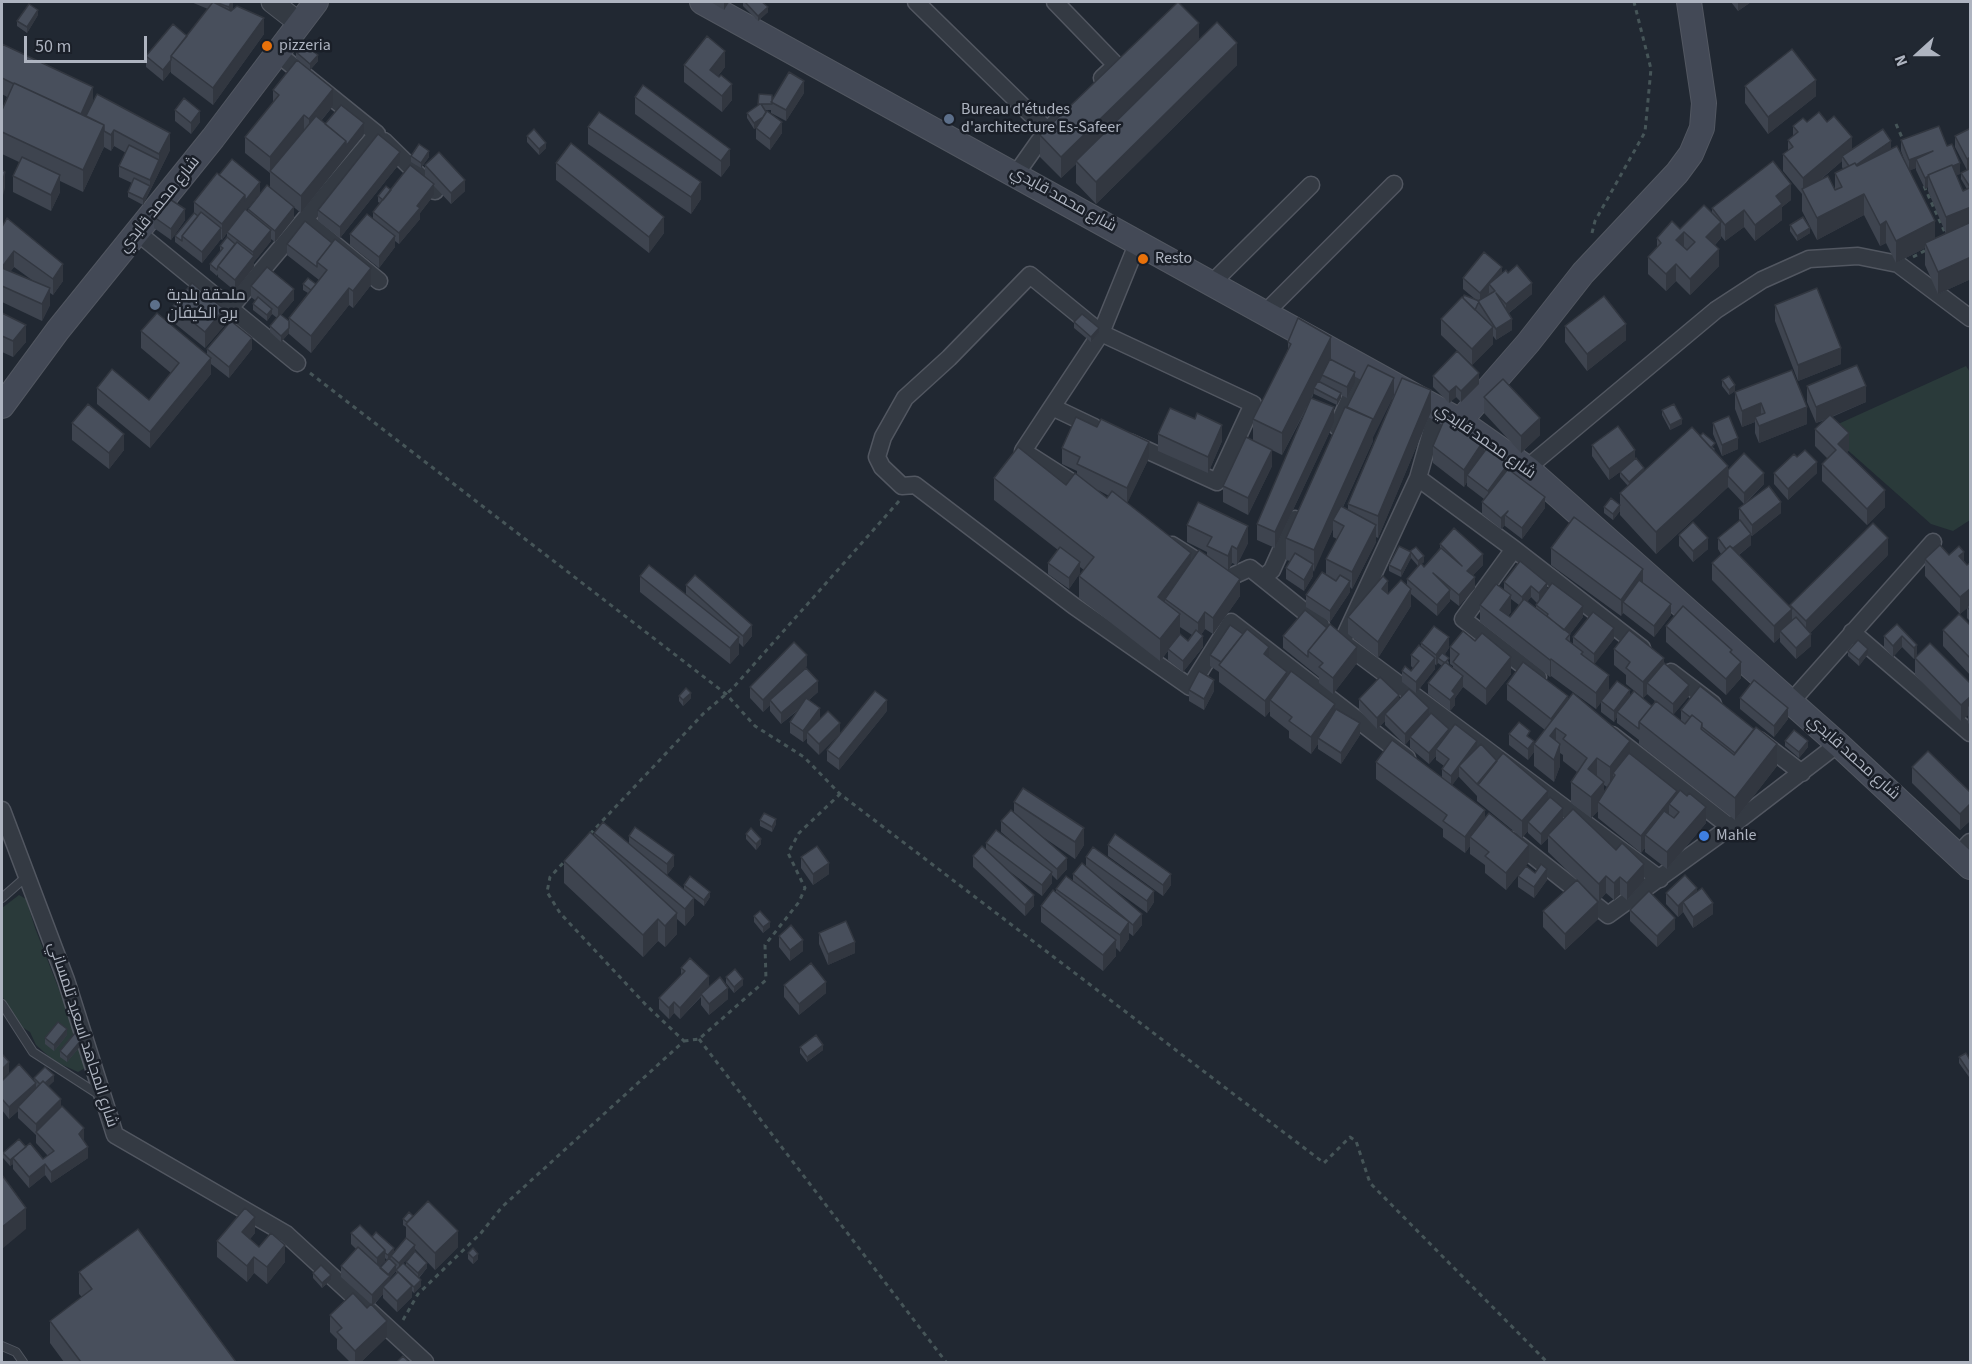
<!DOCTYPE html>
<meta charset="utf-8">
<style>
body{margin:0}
#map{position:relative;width:1972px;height:1364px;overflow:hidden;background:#212832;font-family:"Source Sans 3",sans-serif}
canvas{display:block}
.frame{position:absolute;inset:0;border:3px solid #aeb4c0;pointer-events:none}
.north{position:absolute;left:1888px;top:24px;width:60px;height:60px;-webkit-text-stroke:4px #1a1f28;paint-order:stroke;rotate:249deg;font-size:16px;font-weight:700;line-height:24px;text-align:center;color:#aeb4c0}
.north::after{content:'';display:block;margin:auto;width:21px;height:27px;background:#aeb4c0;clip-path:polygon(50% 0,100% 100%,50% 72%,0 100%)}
.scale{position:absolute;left:24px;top:36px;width:123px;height:27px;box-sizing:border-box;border:3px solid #aeb4c0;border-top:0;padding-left:8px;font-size:18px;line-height:21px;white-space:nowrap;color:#aeb4c0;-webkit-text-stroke:4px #1a1f28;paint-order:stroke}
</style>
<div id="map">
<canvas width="1972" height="1364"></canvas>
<div class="frame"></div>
<div class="north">N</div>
<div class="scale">50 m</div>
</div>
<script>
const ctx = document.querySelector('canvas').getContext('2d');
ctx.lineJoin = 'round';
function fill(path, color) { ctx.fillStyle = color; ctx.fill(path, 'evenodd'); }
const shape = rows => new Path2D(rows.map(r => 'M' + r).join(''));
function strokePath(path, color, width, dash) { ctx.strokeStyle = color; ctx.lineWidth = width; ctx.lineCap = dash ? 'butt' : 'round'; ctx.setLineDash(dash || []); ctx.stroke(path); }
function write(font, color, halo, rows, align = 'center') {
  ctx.font = font + ' "Source Sans 3",Cairo,sans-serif'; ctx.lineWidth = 5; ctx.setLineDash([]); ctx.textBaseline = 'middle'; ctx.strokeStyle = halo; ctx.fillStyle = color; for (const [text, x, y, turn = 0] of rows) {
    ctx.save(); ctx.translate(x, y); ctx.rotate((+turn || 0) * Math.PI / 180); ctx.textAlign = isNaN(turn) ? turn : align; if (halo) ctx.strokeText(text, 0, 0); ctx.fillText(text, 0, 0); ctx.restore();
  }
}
const green = shape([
 [1966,366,1970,372,1970,520,1953,531,1931,524,1825,430],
 [19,895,26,899,35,928,86,1059,85,1068,78,1072,54,1061,36,1045,30,1032,22,1027,2,996,2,908]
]);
const path = shape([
 [1896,124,1904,142],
 [1924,186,1947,237],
 [1592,233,1595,221,1645,132,1651,69,1634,2],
 [1913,257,1928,249],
 [310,373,726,694,755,726,804,757,840,794,1324,1163,1350,1137,1356,1141,1370,1183,1547,1362],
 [590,834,704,713,732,689,900,500],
 [699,1039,946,1362],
 [684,1041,699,1039,766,980,765,945,799,902,805,888,788,853,799,833,840,794],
 [403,1320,418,1294,481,1233,502,1207,684,1041,646,1005,560,913,547,892,550,877,565,861]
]);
const service = shape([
 [2,898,27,876],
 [2,1004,33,1052,101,1096],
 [2,1346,16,1352,23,1362]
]);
const minor = shape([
 [916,2,1047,130],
 [1055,2,1116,65,1102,78],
 [384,141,435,191],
 [1016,174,1047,130,1055,123],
 [305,220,379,281],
 [138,233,297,363],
 [1212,283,1311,185],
 [230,308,377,134,278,54],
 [1266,312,1394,184],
 [1052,407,1101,333,1030,275,949,358,905,398,883,437,877,457,882,467,902,486,915,485,1074,606,1190,687,1231,622,1407,758],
 [1337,427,1364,367],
 [1129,442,1217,482,1253,404,1101,333,1138,242],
 [1527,468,1716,310,1762,280,1809,259,1858,256,1898,264,1970,318],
 [1418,478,1514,549,1642,648],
 [1087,492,1023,451,1052,407,1094,427],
 [1172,545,1226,579,1250,568,1321,625],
 [1514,549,1463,619,1538,677],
 [1263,578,1272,570,1295,519],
 [1852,632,1970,733],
 [1341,641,1660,879],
 [1342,642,1418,478,1438,408],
 [1671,672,1713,704],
 [1791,702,1933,542],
 [1612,735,1730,827],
 [1759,740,1802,773],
 [2,810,66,980,115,1135,286,1234,425,1362],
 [1513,840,1608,915,1730,827,1838,744],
 [1958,855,1970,842]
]);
const tertiary = shape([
 [272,2,299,23]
]);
const secondary = shape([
 [702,2,1460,421,1527,468,1838,744,1970,867],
 [2,406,58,330,213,138,316,2],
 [1460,421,1528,343,1583,273,1677,173,1691,154,1702,128,1704,103,1689,2]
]);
const wall = shape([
 [191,2,233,2,233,9,264,34,213,105,171,73,171,71,163,81,146,67,146,56,187,36,208,9],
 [711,2,729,2,724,10],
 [743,2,762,2,768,12,758,21,743,6],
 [1731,2,1751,2,1738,11],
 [38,15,27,33,17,26,17,21],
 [1199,40,1237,65,1096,204,1076,183,1076,164,1061,178,1040,157,1040,135],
 [2,44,170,150,143,205,128,197,128,192,132,183,119,177,119,166,126,153,114,146,111,151,104,147,83,192,60,181,60,192,51,211,13,192,13,176,19,162,2,154,2,110,7,97,2,94],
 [296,52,318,61,310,70,296,58],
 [684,65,725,67,718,76,732,100,722,112,684,82],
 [1745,86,1816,96,1768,134,1745,103],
 [273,90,333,106,321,121,325,124,364,134,301,213,270,188,270,173,245,153,245,137,273,102],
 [804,93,786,121,771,113,771,110,765,110,782,133,770,150,756,139,756,128,757,127,754,129,747,118,747,113,758,105,759,94,772,100],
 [635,97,730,165,721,177,635,114],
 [175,110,200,122,191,134,175,121],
 [1807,122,1852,150,1891,148,1905,162,1901,151,1901,140,1947,146,1960,174,1956,175,1963,191,1967,189,1961,179,1961,173,1967,170,1955,147,1955,136,1971,128,1971,279,1938,294,1925,265,1925,248,1896,263,1886,243,1880,246,1864,215,1817,240,1802,211,1802,194,1783,171,1783,154,1788,151,1788,140,1793,136,1793,126],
 [1842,161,1842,167,1843,169,1835,173,1835,190,1819,181],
 [1916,168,1916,170,1925,189,1928,187,1928,191,1946,234,1935,239,1910,170],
 [588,127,701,199,691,214,588,144],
 [527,136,546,148,539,155,527,142],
 [411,156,429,157,421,168,411,162],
 [400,163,340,238,318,221,318,210],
 [556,163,664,233,649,253,556,180],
 [425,165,465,191,451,204,434,186,434,195,420,213,420,219,399,244,395,241,395,247,379,268,350,245,350,234,373,219,373,212,380,203,378,202,378,196,391,190,429,180,425,176],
 [219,175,260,193,246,210,248,212,248,209,294,218,275,242,271,239,271,241,254,262,254,267,235,291,218,277,218,274,217,276,210,270,210,264,220,252,220,246,227,237,227,233,222,240,221,239,202,263,175,242,175,236,194,213,194,202],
 [1791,200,1782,207,1782,220,1755,241,1744,227,1725,241,1721,236,1721,238,1715,245,1719,266,1690,295,1676,281,1666,291,1648,274,1648,257,1657,248,1657,238,1680,229,1712,213,1712,208],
 [154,217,185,220,171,240,154,228],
 [1790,225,1810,233,1797,241,1790,231],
 [2,227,63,281,53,295,50,293,50,305,42,321,2,302],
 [14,267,36,283,10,272],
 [287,244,371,285,353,308,349,305,311,353,289,334,289,333,281,342,270,332,270,326,277,318,272,314,267,321,253,310,253,304,256,301,251,297,251,286,294,300,281,315,289,321,289,318,308,293,303,290,303,284,316,284,319,280,287,255],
 [1502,273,1508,273,1532,294,1509,313,1512,330,1496,340,1493,336,1493,344,1472,365,1441,335,1441,319,1475,299,1463,289,1463,278],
 [1775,305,1841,364,1798,381,1775,321],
 [173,306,224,326,205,348,173,322],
 [2,313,26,342,13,357,2,352],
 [1074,322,1099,333,1091,342,1074,328],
 [1565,326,1626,340,1587,371,1565,342],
 [141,331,207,354,207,349,252,349,229,378,211,364,211,374,150,448,97,404,97,388,149,400,171,373,141,348],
 [1288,342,1331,359,1331,360,1355,383,1347,398,1341,395,1341,398,1337,405,1314,394,1314,392,1312,398,1334,423,1275,548,1257,540,1257,524,1311,400,1282,455,1272,450,1272,466,1248,515,1223,502,1223,486,1253,441,1253,419,1288,352],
 [1433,376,1479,384,1461,402,1456,397,1449,403,1433,387],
 [1722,380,1735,391,1729,395,1722,386],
 [1807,386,1866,402,1832,417,1849,450,1847,452,1885,507,1867,525,1822,481,1822,464,1828,459,1815,446,1815,429,1825,420,1816,423,1807,402],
 [1735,392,1807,424,1759,443,1755,433,1755,422,1742,427,1735,409],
 [1394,395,1373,437,1373,441,1343,507,1348,510,1348,504,1431,412,1378,538,1376,537,1376,542,1352,589,1350,587,1350,592,1330,622,1306,607,1306,595,1326,575,1326,559,1337,539,1333,537,1333,529,1313,572,1313,576,1304,591,1286,579,1286,568,1290,561,1286,560,1286,538,1347,407],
 [1484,397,1540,435,1521,453,1484,413],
 [1662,410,1682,424,1670,430,1662,415],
 [72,423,124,450,109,469,72,440],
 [1713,423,1738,449,1722,456,1713,434],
 [1097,427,1149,458,1127,503,1191,561,1207,557,1207,552,1187,542,1187,525,1248,543,1237,565,1232,563,1228,571,1240,596,1213,634,1205,629,1201,635,1203,647,1183,672,1168,660,1168,651,1160,661,1079,598,1079,576,1084,570,1080,567,1080,573,1069,589,1048,574,1048,563,1058,550,994,500,994,478,1066,485,1077,474,1077,471,1062,464,1062,448],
 [1098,490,1109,496,1107,498],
 [1180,627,1192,635,1188,641,1180,634],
 [1158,434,1222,441,1208,473,1158,451],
 [1700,436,1715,449,1714,450,1728,470,1764,484,1746,503,1781,513,1752,536,1751,535,1751,545,1739,555,1790,607,1790,605,1888,555,1810,633,1811,646,1796,659,1780,642,1780,637,1774,643,1712,580,1712,563,1721,554,1718,549,1718,538,1740,521,1739,519,1739,508,1744,504,1728,487,1656,554,1620,515,1620,493,1628,486,1620,477,1620,472,1609,480,1592,456,1592,445,1635,458,1644,470],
 [1433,446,1508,469,1545,508,1522,539,1505,526,1505,525,1501,529,1482,514,1482,502,1484,499,1467,486,1467,482,1464,487,1433,463],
 [1774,473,1817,473,1788,500,1774,484],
 [1604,507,1620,511,1613,520,1604,513],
 [1679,535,1708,549,1693,562,1679,546],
 [1440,544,1483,565,1473,575,1475,588,1459,606,1450,599,1450,601,1437,616,1411,594,1411,606,1378,658,1348,634,1348,617,1388,594,1407,585,1407,579,1418,566,1411,558,1401,577,1389,571,1389,565,1410,552,1424,562,1421,564,1424,567,1440,548],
 [1551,548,1643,583,1671,615,1654,637,1623,613,1621,616,1551,565],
 [1949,555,1964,561,1967,565,1971,562,1971,622,1967,618,1967,608,1960,614,1925,576,1925,559],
 [640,576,686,595,686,585,752,636,743,647,739,643,739,654,730,664,640,592],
 [1504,582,1547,590,1583,617,1570,634,1570,642,1573,644,1573,637,1614,639,1594,664,1609,692,1630,696,1652,706,1655,701,1647,694,1643,698,1626,684,1626,675,1614,665,1614,649,1664,663,1689,696,1673,715,1681,721,1681,710,1777,766,1735,820,1639,744,1639,740,1617,723,1617,717,1614,722,1601,712,1601,702,1596,709,1551,676,1550,677,1480,622,1480,605,1504,589],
 [1531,597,1537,603,1536,605,1536,608,1527,602],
 [1511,599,1519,605,1510,617,1508,616,1511,612],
 [1897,624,1917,645,1917,656,1914,659,1902,647,1893,657,1884,647,1884,636],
 [1666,626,1732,654,1741,678,1726,695,1666,642],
 [1971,626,1971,676,1943,646,1943,630],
 [1283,636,1357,663,1333,694,1319,683,1319,677,1283,648],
 [1421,643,1449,648,1445,654,1449,663,1448,665,1453,668,1453,666,1450,664,1450,647,1511,674,1486,705,1463,687,1455,698,1455,705,1450,711,1428,694,1428,683,1442,666,1438,663,1435,665,1435,669,1416,693,1402,682,1402,671,1411,671,1413,668,1411,666,1411,655,1421,646],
 [1848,651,1868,654,1859,666,1848,656],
 [1210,655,1269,658,1287,677,1335,710,1360,735,1341,764,1318,749,1318,744,1311,754,1289,738,1289,731,1270,716,1270,711,1265,717,1219,682,1219,672,1210,666],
 [1915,658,1971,684,1971,726,1968,723,1968,715,1961,721,1915,675],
 [807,666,800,673,818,692,809,700,820,719,828,711,819,755,807,743,807,738,803,742,790,733,790,722,797,711,781,724,770,711,770,705,763,712,750,698,750,687],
 [1507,684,1568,699,1677,794,1706,823,1667,869,1645,852,1645,848,1641,853,1598,818,1598,811,1591,818,1571,803,1571,782,1577,772,1563,761,1563,755,1560,753,1560,766,1554,782,1534,766,1534,752,1528,760,1509,745,1509,734,1534,744,1545,730,1507,700],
 [1604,785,1607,787,1604,792],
 [1189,690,1214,691,1204,710,1189,701],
 [679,696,691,698,683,706,679,701],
 [1740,698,1788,719,1774,737,1740,709],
 [1359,699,1399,699,1429,715,1449,731,1497,761,1548,800,1563,819,1644,881,1627,900,1620,894,1614,900,1606,893,1599,901,1579,882,1598,919,1565,950,1543,927,1543,911,1577,880,1548,852,1548,838,1541,845,1528,833,1528,831,1522,838,1477,801,1477,796,1459,777,1459,776,1452,785,1529,862,1506,890,1485,873,1485,865,1470,854,1470,846,1465,853,1443,837,1443,829,1376,779,1376,762,1442,777,1442,769,1444,766,1436,760,1436,756,1429,764,1410,748,1410,739,1405,745,1385,725,1385,721,1377,729,1359,710],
 [887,711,839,770,827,761,827,750],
 [1785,741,1808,747,1799,758,1785,746],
 [1912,767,1971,793,1971,820,1960,830,1912,783],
 [1014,802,1084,845,1075,859,1043,837,1067,869,1057,880,1052,875,1052,883,1042,896,1009,871,1034,906,1025,916,973,867,973,856,986,849,986,843,1020,848,1001,832,1001,821,1014,813],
 [760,820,776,824,772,832,760,826],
 [594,833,629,844,629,836,674,866,667,875,655,866,684,890,684,885,710,897,704,906,693,897,694,915,685,926,677,919,677,934,665,947,658,941,643,957,564,883,564,861,594,835],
 [746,834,761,844,756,850,746,839],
 [1108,845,1171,885,1163,896,1108,856],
 [801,857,829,874,813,885,801,868],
 [1086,857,1154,902,1147,913,1107,884,1142,925,1133,936,1129,933,1129,939,1120,952,1116,948,1116,956,1103,971,1041,922,1041,906,1056,893,1056,889,1073,881,1073,874,1086,866],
 [1535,873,1547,880,1534,898,1518,887,1518,876],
 [1697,892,1713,914,1693,928,1683,912,1678,917,1666,904,1666,893],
 [1630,910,1675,929,1657,947,1630,921],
 [754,916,770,927,763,933,754,922],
 [819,933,855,953,828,965,819,944],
 [779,936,803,951,790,961,779,947],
 [681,968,709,986,728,999,709,1015,701,1005,701,997,680,1019,674,1013,669,1019,659,1009,659,998,681,975],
 [726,977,743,985,734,993,726,983],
 [784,985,826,993,799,1015,784,997],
 [67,1035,54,1051,45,1044,45,1038],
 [82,1044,67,1062,60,1057,60,1051],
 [800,1047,823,1050,807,1062,800,1053],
 [1959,1057,1971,1062,1971,1076,1969,1077,1959,1063],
 [34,1078,54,1081,48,1086,61,1107,84,1139,83,1140,88,1158,51,1183,45,1175,29,1188,13,1169,13,1164,10,1166,3,1158,3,1153,26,1147,43,1159,48,1156,36,1143,36,1135,18,1118,18,1111,9,1119,2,1110,2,1081,34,1080],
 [403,1219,458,1247,435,1270,415,1249,415,1251,403,1263,406,1266,406,1262,427,1268,419,1278,421,1286,414,1293,412,1291,412,1297,397,1312,383,1298,383,1294,373,1306,387,1337,361,1362,350,1362,337,1349,337,1339,330,1332,330,1315,367,1308,371,1304,341,1277,341,1266,356,1249,351,1244,351,1233,372,1237,394,1252,406,1239,406,1227,403,1225],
 [385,1258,387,1260,380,1268,379,1267,385,1261],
 [396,1271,396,1273,390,1280,390,1278],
 [255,1233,250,1239,259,1247,285,1262,267,1284,254,1273,247,1282,217,1257,217,1241],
 [468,1253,478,1259,473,1264,468,1259],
 [79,1272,236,1362,64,1362,50,1343,50,1321,82,1297,79,1294],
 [313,1273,331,1280,322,1288,313,1278]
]);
const shadedWall = shape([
 [231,2,233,2,233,9,229,19,229,7],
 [724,2,729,2,724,10],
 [1738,2,1751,2,1738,11],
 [768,7,768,12,758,21,758,16],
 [38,10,38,15,27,33,27,27],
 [264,18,264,34,213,105,213,88],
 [1199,23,1199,45,1076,161,1076,164,1061,178,1061,157],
 [1237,43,1237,65,1096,204,1096,182],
 [725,51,725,67,710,86,710,70],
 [318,55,318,61,310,70,310,64],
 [171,60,171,71,163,81,163,70],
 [1816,80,1816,96,1768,134,1768,117],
 [804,81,804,93,786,121,786,110],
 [732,84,732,100,722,112,722,96],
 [93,87,93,104,86,121,80,115],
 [333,89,333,106,309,135,309,119],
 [200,111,200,122,191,134,191,123],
 [768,114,768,119,754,129,754,123],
 [304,115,304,131,270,171,270,174,270,157],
 [782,122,782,133,770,150,770,139],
 [364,123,364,134,301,213,301,196,346,141],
 [104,125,104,147,83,192,83,170],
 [114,130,114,146,111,151,111,135],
 [170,133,170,150,143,205,143,199,150,186,150,180,159,160,159,154],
 [1852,137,1852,153,1842,156,1842,161,1804,193,1803,190,1803,178],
 [1891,141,1891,152,1851,169],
 [546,143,546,148,539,155,539,149],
 [730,149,730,165,721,177,721,161],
 [429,151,429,157,421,168,421,163],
 [1933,151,1916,159,1916,168,1909,171,1909,160],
 [400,152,400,163,340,238,340,227],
 [1971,157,1971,168,1967,170,1967,159],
 [1960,163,1960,174,1933,185,1929,176],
 [5,172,5,188,2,199,2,183],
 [60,175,60,192,51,211,51,195],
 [1928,176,1928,187,1925,189,1925,178],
 [465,180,465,191,451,204,451,193],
 [260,182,260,193,228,232,227,232,227,233,222,240,222,224,245,195],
 [701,182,701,199,691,214,691,197],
 [434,184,434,195,420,213,420,219,399,244,399,233,417,206],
 [1791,184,1791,200,1782,207,1782,220,1755,241,1755,225,1776,196],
 [1864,194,1864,215,1817,240,1817,218],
 [294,207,294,218,275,242,275,231],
 [1971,207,1971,223,1946,234,1946,217],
 [185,209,185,220,171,240,171,229],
 [1744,210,1744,227,1725,241,1725,225],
 [664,217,664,233,649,253,649,237],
 [1886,221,1886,243,1880,246,1880,225],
 [1935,221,1935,242,1925,243,1925,248,1896,263,1896,241],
 [1721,222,1721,238,1706,254,1706,237],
 [221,228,221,239,202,263,202,252],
 [1810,228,1810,233,1797,241,1797,236],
 [271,230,271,241,254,262,254,267,235,291,235,280,253,257,253,252],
 [1684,232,1684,248,1676,240],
 [395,236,395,247,379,268,379,257],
 [1719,249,1719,266,1690,295,1690,279],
 [14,251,14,267,2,283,2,267],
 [1971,257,1971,279,1938,294,1938,272],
 [63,264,63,281,53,295,53,279],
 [1676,264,1676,281,1666,291,1666,274],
 [1502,267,1502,278,1489,284,1489,293,1480,304,1480,293],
 [371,268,371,285,353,308,353,291],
 [1532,283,1532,294,1506,315,1506,304],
 [50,288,50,305,42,321,42,304],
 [349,288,349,305,311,353,311,336],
 [294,289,294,300,278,319,278,308],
 [224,309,224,326,205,348,205,332],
 [272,309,272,314,267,321,267,315],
 [1512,319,1512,330,1496,340,1496,329],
 [1626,324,1626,340,1587,371,1587,354],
 [26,325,26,342,13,357,13,341],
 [1493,327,1493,344,1472,365,1472,349],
 [289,328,289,333,281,342,281,336],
 [1099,328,1099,333,1091,342,1091,337],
 [1331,337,1331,359,1316,389,1314,388,1314,392,1282,455,1282,433],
 [252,338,252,349,229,378,229,367],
 [1841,348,1841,364,1798,381,1798,365],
 [211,358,211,374,150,448,150,432],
 [1355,372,1355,383,1347,398,1347,387],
 [1479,373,1479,384,1461,402,1461,391],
 [1394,378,1394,395,1373,437,1373,441,1336,522,1333,520,1333,529,1314,572,1314,550,1373,419],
 [1735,385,1735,391,1729,395,1729,390],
 [1456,386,1456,397,1449,403,1449,392],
 [1866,386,1866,402,1816,423,1816,407],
 [1431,390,1431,412,1378,538,1378,516],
 [1341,393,1341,398,1337,405,1337,400],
 [1761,403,1761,420,1755,417,1755,422,1742,427,1742,411],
 [1334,407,1334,423,1275,548,1275,532],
 [1807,407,1807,424,1759,443,1759,426],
 [1540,418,1540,435,1521,453,1521,436],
 [1682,419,1682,424,1670,430,1670,425],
 [1222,425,1222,441,1208,473,1208,457],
 [1849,433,1849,450,1838,460,1838,444],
 [124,434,124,450,109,469,109,453],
 [1738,438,1738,449,1722,456,1722,445],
 [1484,440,1484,456,1467,475,1467,482,1464,487,1464,470],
 [1149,442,1149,458,1127,504,1127,488],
 [1272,450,1272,466,1248,515,1248,498],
 [1635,450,1635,461,1609,480,1609,469],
 [1817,462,1817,473,1788,500,1788,489],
 [1508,464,1508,475,1488,502,1488,491],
 [1728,466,1728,487,1656,554,1656,532],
 [1644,468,1644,474,1629,488,1629,482],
 [1764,473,1764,484,1744,504,1744,493],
 [1885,490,1885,507,1867,525,1867,509],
 [1545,497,1545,508,1522,539,1522,528],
 [1781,502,1781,513,1752,536,1752,525],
 [1620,505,1620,511,1613,520,1613,514],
 [1508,511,1505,515,1505,525,1501,529,1501,518],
 [1376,525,1376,542,1352,589,1352,572],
 [1248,526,1248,543,1237,565,1237,549],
 [1751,534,1751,545,1728,563,1728,552],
 [1708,538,1708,549,1693,562,1693,551],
 [1888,538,1888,555,1806,637,1806,621],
 [1232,546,1232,563,1228,572,1228,556],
 [1411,552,1411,558,1401,577,1401,571],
 [1964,552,1964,568,1959,556],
 [1191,553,1191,575,1165,599,1165,610,1158,597],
 [1483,554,1483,565,1467,582,1467,571],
 [1424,556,1424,562,1418,566,1418,561],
 [1080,562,1080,573,1069,589,1069,578],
 [1313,564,1313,576,1304,591,1304,580],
 [1643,569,1643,586,1623,602,1623,613,1621,616,1621,600],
 [1475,577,1475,588,1459,606,1459,595],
 [1240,579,1240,596,1213,634,1213,618],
 [1350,581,1350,592,1330,622,1330,611],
 [1388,581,1388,598,1382,589],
 [1547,583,1547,594,1539,604,1539,593],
 [1531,586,1531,597,1522,608,1522,597],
 [1971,588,1971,605,1960,614,1960,597],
 [1411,589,1411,606,1378,658,1378,642],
 [1450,590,1450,601,1437,616,1437,605],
 [1511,595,1511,612,1503,623,1500,610],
 [1671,604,1671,615,1654,637,1654,626],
 [1583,606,1583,617,1563,643,1563,632],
 [1792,609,1792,625,1780,631,1780,637,1774,643,1774,626],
 [1205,612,1205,629,1198,639,1198,623],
 [1180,614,1180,635,1168,649,1168,651,1160,661,1160,639],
 [752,625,752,636,743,647,743,636],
 [1614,628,1614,639,1594,665,1594,654],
 [1811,634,1811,646,1796,659,1796,648],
 [1203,636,1203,647,1183,672,1183,661],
 [1902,636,1902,647,1893,657,1893,646],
 [739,637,739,654,730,664,730,648],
 [1449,637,1449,648,1441,660,1438,658,1438,663,1436,666,1436,655],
 [1917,645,1917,656,1914,659,1914,648],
 [1269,647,1269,663,1264,654],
 [1357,647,1357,663,1333,694,1333,678],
 [1868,649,1868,654,1859,666,1859,660],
 [807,655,807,666,772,703,770,700,770,705,763,712,763,700],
 [1511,657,1511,674,1486,705,1486,689],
 [1435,658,1435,669,1416,693,1416,682],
 [1664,658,1664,674,1647,683,1647,694,1643,698,1643,682],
 [1551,659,1551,676,1550,677,1550,660],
 [1741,662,1741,678,1726,695,1726,679],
 [1287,672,1287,688,1270,700,1270,711,1265,717,1265,701],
 [1609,675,1609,692,1596,709,1596,693],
 [1463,676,1463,687,1455,698,1455,705,1450,711,1450,700,1452,691],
 [1214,680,1214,691,1204,710,1204,699],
 [818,681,818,692,781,724,781,713],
 [1689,685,1689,696,1673,715,1673,704],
 [1630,690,1630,702,1617,712,1617,717,1614,722,1614,711],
 [691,693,691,698,683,706,683,700],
 [1399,695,1399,706,1385,714,1385,721,1377,729,1377,718],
 [1568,696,1568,713,1556,729,1556,750,1550,758,1550,736,1551,734,1551,719],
 [1971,696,1971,709,1968,706,1968,715,1961,721,1961,705],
 [887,700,887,711,839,770,839,759],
 [1335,704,1335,721,1318,738,1318,744,1311,754,1311,737],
 [820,708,820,719,807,732,807,738,803,742,803,731],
 [1429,708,1429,719,1410,737,1410,739,1405,745,1405,734],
 [1788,708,1788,719,1774,737,1774,726],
 [840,723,840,734,819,755,819,744],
 [1360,723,1360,735,1341,764,1341,753],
 [1449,729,1449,740,1436,749,1436,756,1429,764,1429,753],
 [1477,741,1477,752,1459,766,1459,776,1451,787,1451,776],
 [1534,741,1534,752,1528,760,1528,749],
 [1630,741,1630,763,1615,775,1613,773,1613,786,1610,789,1610,767],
 [1808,741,1808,747,1799,758,1799,752],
 [1560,744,1560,766,1554,782,1554,760],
 [1777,744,1777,766,1735,820,1735,798],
 [1597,758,1597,780,1588,769],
 [1604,782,1604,803,1598,802,1598,811,1591,818,1591,797],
 [1548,791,1548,807,1528,822,1528,831,1522,838,1522,821],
 [1677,791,1677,808,1669,804,1669,817,1645,835,1645,848,1641,853,1641,836],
 [1971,803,1971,820,1960,830,1960,814],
 [1706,807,1706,823,1667,869,1667,852],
 [1563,808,1563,819,1548,835,1548,838,1541,845,1541,834],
 [1485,810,1485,826,1470,837,1470,846,1465,853,1465,837],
 [776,819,776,824,772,832,772,827],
 [1084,828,1084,845,1075,859,1075,842],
 [761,839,761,844,756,850,756,844],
 [1529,845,1529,862,1506,890,1506,873],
 [674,855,674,866,667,875,667,864],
 [1067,858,1067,869,1057,880,1057,869],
 [829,863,829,874,813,885,813,874],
 [1644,864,1644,881,1627,900,1627,883],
 [1547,869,1547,880,1534,898,1534,887],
 [1052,872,1052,883,1042,896,1042,885],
 [1171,874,1171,885,1163,896,1163,885],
 [1606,876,1606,893,1599,901,1599,884],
 [1620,877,1620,894,1614,900,1614,883],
 [1697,888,1697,899,1683,902,1683,912,1678,917,1678,906],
 [1154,891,1154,902,1147,913,1147,901],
 [710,892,710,897,704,906,704,900],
 [1034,895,1034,906,1025,916,1025,905],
 [694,898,694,915,685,926,685,909],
 [1598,902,1598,919,1565,950,1565,934],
 [1713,903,1713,914,1693,928,1693,917],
 [677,913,677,934,665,947,665,926],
 [1142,914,1142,925,1133,936,1133,925],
 [1675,918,1675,929,1657,947,1657,936],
 [658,919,658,941,643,957,643,935],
 [770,922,770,927,763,933,763,927],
 [1129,922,1129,939,1120,952,1120,935],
 [803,940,803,951,790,961,790,950],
 [1116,940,1116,956,1103,971,1103,955],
 [855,942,855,953,828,965,828,954],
 [709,976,709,987,701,994,701,996,680,1019,680,1008],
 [743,979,743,985,734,993,734,987],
 [826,982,826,993,799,1015,799,1004],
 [728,988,728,999,709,1015,709,1004],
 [674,1002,674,1013,669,1019,669,1008],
 [67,1029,67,1035,54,1051,54,1045],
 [82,1039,82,1044,67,1062,67,1057],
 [823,1045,823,1050,807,1062,807,1057],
 [9,1062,9,1073,2,1080,2,1069],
 [54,1075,54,1081,43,1092,43,1086],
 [36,1083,36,1094,18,1107,18,1111,9,1119,9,1107],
 [61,1099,61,1110,36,1132,36,1124],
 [84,1128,84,1139,79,1145,79,1134],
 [88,1147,88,1158,51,1183,51,1172],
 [13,1158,13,1164,10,1166,10,1160],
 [45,1164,45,1175,29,1188,29,1177],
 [26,1208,26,1229,2,1249,2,1227],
 [255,1217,255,1233,242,1248,242,1232],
 [458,1231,458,1247,435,1270,435,1253],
 [285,1245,285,1262,267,1284,267,1267],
 [415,1245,415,1251,399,1268,399,1263],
 [394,1248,394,1254,388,1261,388,1255],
 [385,1250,385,1261,377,1269,377,1258],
 [478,1254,478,1259,473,1264,473,1258],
 [254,1257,254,1273,247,1282,247,1266],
 [427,1263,427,1268,418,1278,418,1273],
 [396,1265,396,1271,390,1278,390,1287,383,1287,383,1294,372,1306,372,1295,385,1278],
 [331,1275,331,1280,322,1288,322,1283],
 [421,1280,421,1286,414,1293,414,1287],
 [412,1286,412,1297,397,1312,397,1301],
 [387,1321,387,1337,361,1362,355,1362,355,1351]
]);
const building = shape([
 [213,2,231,11,237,6,264,18,213,88,171,56,213,2],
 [215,2,231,2,229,7,215,2],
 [745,2,762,2,768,7,758,16,745,2],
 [1178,2,1199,23,1061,157,1040,135,1178,2],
 [29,4,38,10,27,27,17,21,29,4],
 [1217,22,1237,43,1096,182,1076,161,1217,22],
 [173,24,187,36,171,56,171,60,163,70,146,56,173,24],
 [707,36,725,51,710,70,719,77,721,75,732,84,722,96,684,65,707,36],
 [2,44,93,87,81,114,14,83,14,84,2,78,2,44],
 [303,44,318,55,310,64,296,52,303,44],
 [1792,49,1816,80,1768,117,1745,86,1792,49],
 [297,60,333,89,309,119,304,115,270,157,245,137,279,95,273,90,297,60],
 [789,72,804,81,786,110,771,102,789,72],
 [14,83,104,125,83,170,2,132,2,110,14,83],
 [643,85,730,149,721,161,635,97,643,85],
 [97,94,170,133,159,154,114,130,111,135,104,131,104,125,86,116,97,94],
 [759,94,772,95,772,104,761,104,766,112,763,117,754,123,747,113,760,104,758,104,759,94],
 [184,98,200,111,191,123,175,110,184,98],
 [341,105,364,123,346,146,346,141,325,124,341,105],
 [767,111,782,122,770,139,756,128,767,111],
 [599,112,701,182,691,197,588,127,599,112],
 [1819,112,1827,122,1834,116,1852,137,1803,178,1783,154,1793,147,1788,140,1798,132,1793,126,1803,118,1807,122,1819,112],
 [316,116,346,141,301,196,270,171,316,116],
 [1939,126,1947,146,1952,144,1960,163,1953,166,1952,165,1928,175,1929,176,1925,178,1916,159,1933,151,1909,160,1901,140,1939,126],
 [1971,128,1971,157,1967,159,1955,136,1971,128],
 [534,129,546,143,539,149,527,136,534,129],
 [1883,129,1891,141,1856,165,1855,163,1849,166,1842,156,1883,129],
 [378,134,400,152,340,227,318,210,378,134],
 [571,143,664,217,649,237,556,163,571,143],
 [419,144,429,151,421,163,411,156,419,144],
 [129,145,159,160,150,180,119,166,129,145],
 [1897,146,1935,221,1896,241,1886,221,1880,225,1864,194,1817,218,1802,189,1828,176,1835,190,1842,187,1835,173,1855,163,1857,166,1897,146],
 [439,152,465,180,451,193,425,165,439,152],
 [22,157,60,175,51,195,13,176,22,157],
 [232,159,260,182,245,201,245,195,219,175,232,159],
 [1773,161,1791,184,1776,196,1782,204,1755,225,1744,210,1725,225,1712,208,1773,161],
 [410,165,434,184,417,206,420,208,399,233,373,212,410,165],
 [1952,165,1963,191,1971,187,1971,207,1946,217,1928,175,1952,165],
 [1971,168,1971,187,1970,187,1961,173,1971,168],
 [2,170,5,172,2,183,2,170],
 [217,173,245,195,222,224,194,202,217,173],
 [134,178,150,186,143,199,128,192,134,178],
 [267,185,294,207,275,231,248,209,267,185],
 [386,186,391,190,383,200,378,196,386,186],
 [168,198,185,209,171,229,154,217,168,198],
 [1704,205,1721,222,1706,237,1719,249,1690,279,1676,264,1666,274,1648,257,1661,243,1657,238,1672,221,1680,229,1704,205],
 [1684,232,1695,242,1687,250,1676,240,1684,232],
 [245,209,271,230,253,252,227,232,245,209],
 [201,212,221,228,202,252,182,236,201,212],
 [194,213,198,216,182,236,182,241,175,236,194,213],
 [367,214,395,236,379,257,350,234,367,214],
 [1803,217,1810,228,1797,236,1790,225,1803,217],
 [7,218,63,264,53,279,14,251,2,267,2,227,7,218],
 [305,221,332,243,317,262,317,267,287,244,305,221],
 [1971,222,1971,257,1938,272,1925,243,1971,222],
 [227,237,235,244,218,266,217,270,210,264,223,248,220,246,227,237],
 [335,239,371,268,353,291,349,288,311,336,289,318,327,270,317,262,335,239],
 [237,242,254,256,235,280,218,266,237,242],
 [1484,252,1502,267,1480,293,1463,278,1484,252],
 [1517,265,1532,283,1506,304,1496,293,1512,319,1496,329,1478,301,1495,291,1489,284,1506,270,1508,273,1517,265],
 [267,267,294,289,278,308,251,286,267,267],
 [2,268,50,288,42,304,2,286,2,268],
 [308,278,316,284,311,290,303,284,308,278],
 [192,283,224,309,205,332,173,306,192,283],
 [1817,288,1841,348,1798,365,1775,305,1817,288],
 [1464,295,1479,301,1475,310,1463,298,1464,295],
 [1604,296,1626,324,1587,354,1565,326,1604,296],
 [258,297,272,309,267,315,253,304,258,297],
 [1462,297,1493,327,1472,349,1441,319,1462,297],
 [2,313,26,325,13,341,2,336,2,313],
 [157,313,211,358,150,432,97,388,112,369,149,400,179,363,141,331,157,313],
 [280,314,289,321,289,328,281,336,270,326,280,314],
 [1082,314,1099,328,1091,337,1074,322,1082,314],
 [1298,318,1331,337,1282,433,1253,419,1291,344,1288,342,1298,318],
 [231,321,252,338,229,367,207,349,231,321],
 [1457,351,1479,373,1461,391,1456,386,1449,392,1433,376,1457,351],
 [1330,359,1355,372,1347,387,1322,375,1330,359],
 [1368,365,1394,378,1373,420,1373,419,1347,407,1368,365],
 [1857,365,1866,386,1816,407,1807,386,1857,365],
 [1792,370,1807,407,1759,426,1755,417,1765,413,1761,403,1742,411,1735,392,1792,370],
 [1729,376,1735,385,1729,390,1722,380,1729,376],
 [1402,378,1431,390,1378,516,1348,504,1402,378],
 [1503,379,1540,418,1521,436,1484,397,1503,379],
 [1318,381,1341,393,1337,400,1314,388,1318,381],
 [1311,398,1334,407,1275,532,1257,524,1311,398],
 [88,404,124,434,109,453,72,423,88,404],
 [1674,404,1682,419,1670,425,1662,410,1674,404],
 [1345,407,1373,419,1314,550,1286,538,1345,407],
 [1170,408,1195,419,1197,413,1222,425,1208,457,1158,434,1170,408],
 [1448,411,1484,440,1464,470,1433,446,1448,411],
 [1830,415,1849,433,1838,444,1885,490,1867,509,1822,464,1836,450,1815,429,1830,415],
 [1729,416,1738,438,1722,445,1713,423,1729,416],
 [1076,417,1097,427,1101,419,1149,442,1127,488,1077,464,1080,457,1062,448,1076,417],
 [1618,426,1635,450,1609,469,1592,445,1618,426],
 [1692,427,1728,466,1656,532,1620,493,1692,427],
 [1703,433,1715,443,1711,448,1700,436,1703,433],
 [1246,437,1272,450,1248,498,1223,486,1246,437],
 [1018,447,1066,485,1075,473,1107,498,1112,491,1191,553,1158,597,1180,614,1160,639,1079,576,1094,557,994,478,1018,447],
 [1487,448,1508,464,1488,491,1467,475,1487,448],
 [1805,450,1817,462,1788,489,1774,473,1794,454,1797,457,1805,450],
 [1744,453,1764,473,1744,493,1728,476,1728,470,1744,453],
 [1636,458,1644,468,1629,482,1620,472,1636,458],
 [1508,469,1545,497,1522,528,1505,515,1508,511,1501,518,1482,502,1508,469],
 [1769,486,1781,502,1752,525,1739,508,1769,486],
 [1611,498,1620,505,1613,514,1604,507,1611,498],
 [1198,502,1248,526,1237,549,1232,546,1228,556,1207,546,1212,537,1187,525,1198,502],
 [1341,506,1376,525,1352,572,1326,559,1344,526,1333,520,1341,506],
 [1574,517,1643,569,1621,600,1551,548,1574,517],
 [1740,520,1751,534,1733,548,1730,546,1726,549,1718,538,1740,520],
 [1693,522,1708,538,1693,551,1679,535,1693,522],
 [1873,523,1888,538,1806,621,1790,605,1873,523],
 [1454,528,1483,554,1467,571,1475,577,1459,595,1433,573,1450,590,1437,605,1407,579,1421,563,1424,567,1441,548,1462,566,1440,544,1454,528],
 [1940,545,1949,555,1959,546,1964,552,1959,556,1967,565,1971,562,1971,588,1960,597,1925,559,1940,545],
 [1399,546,1411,552,1401,571,1389,565,1399,546],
 [1730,546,1792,609,1774,626,1712,563,1730,546],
 [1060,547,1080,562,1069,578,1048,563,1060,547],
 [1416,547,1424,556,1418,561,1410,551,1416,547],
 [1199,550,1240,579,1213,618,1205,612,1198,623,1165,599,1199,550],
 [1295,553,1313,564,1304,580,1286,568,1295,553],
 [1520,561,1547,583,1539,593,1531,586,1522,597,1504,582,1520,561],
 [649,565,739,637,730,648,640,576,649,565],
 [1322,572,1336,581,1340,575,1350,581,1330,611,1306,595,1322,572],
 [695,575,752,625,743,636,686,585,695,575],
 [1383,576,1388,581,1382,589,1388,594,1401,580,1411,589,1378,642,1348,617,1383,576],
 [1639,580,1671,604,1654,626,1623,602,1639,580],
 [1552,583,1583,606,1564,630,1547,616,1548,614,1536,605,1552,583],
 [1496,584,1511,595,1500,610,1510,617,1524,599,1570,634,1566,639,1583,652,1581,654,1609,675,1596,693,1551,659,1550,660,1480,605,1496,584],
 [1971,603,1971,611,1967,607,1971,603],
 [1683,606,1732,650,1730,652,1741,662,1726,679,1666,626,1683,606],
 [1305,610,1327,628,1308,651,1308,657,1283,636,1305,610],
 [1593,612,1614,628,1594,654,1573,637,1593,612],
 [1959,614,1971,626,1971,659,1943,630,1959,614],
 [1796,617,1811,634,1796,648,1780,631,1796,617],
 [1330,624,1357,647,1333,678,1319,667,1323,663,1308,651,1330,624],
 [1897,624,1917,645,1914,648,1902,636,1893,646,1884,636,1897,624],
 [1230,625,1243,634,1221,662,1210,655,1230,625],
 [1434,626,1449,637,1436,655,1421,643,1434,626],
 [1247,629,1269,647,1264,654,1287,672,1265,701,1219,665,1247,629],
 [1196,630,1203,636,1183,661,1168,649,1180,634,1188,641,1196,630],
 [1629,630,1664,658,1643,682,1626,668,1630,662,1614,649,1629,630],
 [1463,631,1475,641,1482,633,1511,657,1486,689,1453,662,1459,654,1450,647,1463,631],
 [1858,640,1868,649,1859,660,1848,651,1858,640],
 [794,642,807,655,763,700,750,687,794,642],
 [1930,643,1971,684,1971,696,1961,705,1915,658,1930,643],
 [1419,645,1435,658,1416,682,1402,671,1405,666,1411,671,1419,661,1411,655,1419,645],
 [1442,653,1449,658,1445,663,1438,658,1442,653],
 [1445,662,1463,676,1452,691,1455,694,1450,700,1428,683,1445,662],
 [1523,662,1568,696,1551,719,1507,684,1523,662],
 [1664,663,1689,685,1673,704,1647,683,1664,663],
 [806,668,818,681,781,713,770,700,806,668],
 [1199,671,1214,680,1204,699,1189,690,1199,671],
 [1291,671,1335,704,1311,737,1289,721,1292,717,1270,700,1291,671],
 [1380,677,1399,695,1377,718,1359,699,1380,677],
 [1754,680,1788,708,1774,726,1740,698,1754,680],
 [1617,681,1630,690,1614,711,1601,701,1617,681],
 [1700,686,1754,729,1735,753,1702,727,1702,723,1692,715,1690,717,1681,710,1700,686],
 [686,688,691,693,683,700,679,696,686,688],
 [1409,689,1429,708,1405,734,1385,714,1409,689],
 [875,691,887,700,839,759,827,750,875,691],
 [1634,691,1652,706,1639,722,1639,729,1617,712,1634,691],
 [1573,693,1630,741,1610,767,1597,758,1588,769,1604,782,1591,797,1571,782,1587,758,1563,739,1566,735,1556,728,1550,736,1560,744,1554,760,1534,744,1573,693],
 [806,698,820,708,803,731,790,722,806,698],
 [1656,701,1685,724,1692,715,1702,723,1701,729,1734,755,1756,727,1777,744,1735,798,1639,722,1656,701],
 [1336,709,1360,723,1341,753,1318,738,1336,709],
 [828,711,840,723,819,744,807,732,828,711],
 [1431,713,1449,729,1429,753,1410,737,1431,713],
 [1519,722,1530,731,1527,736,1534,741,1528,749,1509,734,1519,722],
 [1455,724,1477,741,1451,776,1442,769,1449,759,1436,749,1455,724],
 [1794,730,1808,741,1799,752,1785,741,1794,730],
 [1392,740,1485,810,1465,837,1443,821,1447,815,1376,762,1392,740],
 [1481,744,1497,761,1478,785,1459,766,1481,744],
 [1928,751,1971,793,1971,803,1960,814,1912,767,1928,751],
 [1503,753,1548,791,1522,821,1477,784,1503,753],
 [1629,753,1677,791,1641,836,1598,802,1615,775,1613,773,1629,753],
 [1023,788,1084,828,1075,842,1014,802,1023,788],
 [1680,790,1687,796,1689,793,1706,807,1667,852,1645,835,1664,811,1674,818,1679,812,1669,804,1680,790],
 [1550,797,1563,808,1541,834,1528,822,1550,797],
 [1573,809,1616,850,1622,843,1644,864,1627,883,1620,877,1614,883,1606,876,1599,884,1548,835,1573,809],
 [1011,810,1067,858,1057,869,1001,821,1011,810],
 [764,813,776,819,772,827,760,820,764,813],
 [1489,813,1529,845,1506,873,1485,856,1489,852,1470,837,1489,813],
 [603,822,694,898,685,909,594,833,603,822],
 [635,827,674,855,667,864,629,836,635,827],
 [751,828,761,839,756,844,746,834,751,828],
 [996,830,1052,872,1042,885,986,843,996,830],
 [590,832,677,913,665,926,658,919,643,935,564,861,590,832],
 [1115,834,1171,874,1163,885,1108,845,1115,834],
 [817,846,829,863,813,874,801,857,817,846],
 [982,846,1034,895,1025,905,973,856,982,846],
 [1093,847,1154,891,1147,901,1086,857,1093,847],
 [1082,863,1142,914,1133,925,1073,874,1082,863],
 [1541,864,1547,869,1534,887,1518,876,1526,866,1535,873,1541,864],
 [1685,875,1697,888,1678,906,1666,893,1685,875],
 [690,876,710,892,704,900,684,885,690,876],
 [1066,876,1129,922,1120,935,1056,889,1066,876],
 [1577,880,1598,902,1565,934,1543,911,1577,880],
 [1702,888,1713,903,1693,917,1683,902,1702,888],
 [1053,890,1116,940,1103,955,1041,906,1053,890],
 [1649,891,1675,918,1657,936,1630,910,1649,891],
 [760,911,770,922,763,927,754,916,760,911],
 [846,921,855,942,828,954,819,933,846,921],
 [791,925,803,940,790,950,779,936,791,925],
 [690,958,709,976,680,1008,674,1002,669,1008,659,998,685,971,681,968,690,958],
 [811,963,826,982,799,1004,784,985,811,963],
 [735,969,743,979,734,987,726,977,735,969],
 [720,977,728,988,709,1004,701,994,720,977],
 [58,1022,67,1029,54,1045,45,1038,58,1022],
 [75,1033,82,1039,67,1057,60,1051,75,1033],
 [816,1035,823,1045,807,1057,800,1047,816,1035],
 [1966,1053,1971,1062,1971,1071,1969,1072,1959,1057,1966,1053],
 [2,1054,9,1062,2,1069,2,1054],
 [19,1064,36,1083,9,1107,2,1099,2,1081,19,1064],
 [45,1067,54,1075,45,1083,43,1081,40,1084,34,1078,45,1067],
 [43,1081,61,1099,36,1124,18,1107,43,1081],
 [62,1106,84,1128,79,1134,88,1147,51,1172,45,1164,29,1177,13,1158,30,1143,43,1159,54,1151,36,1132,62,1106],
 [19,1139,26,1147,10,1160,3,1153,19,1139],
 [2,1175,26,1208,2,1227,2,1175],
 [428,1201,458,1231,435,1253,406,1224,428,1201],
 [245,1208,255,1217,242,1232,259,1247,271,1233,285,1245,267,1267,254,1257,247,1266,217,1241,245,1208],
 [409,1212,413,1216,407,1222,403,1219,409,1212],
 [360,1225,385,1250,377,1258,351,1233,360,1225],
 [138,1229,236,1362,81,1362,50,1321,92,1289,79,1272,138,1229],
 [376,1232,394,1248,388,1255,385,1253,385,1250,372,1237,376,1232],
 [406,1238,415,1245,399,1263,391,1256,406,1238],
 [358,1247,390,1276,372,1295,341,1266,358,1247],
 [473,1248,478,1254,473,1258,468,1253,473,1248],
 [415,1251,427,1263,418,1273,406,1262,415,1251],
 [389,1258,396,1265,388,1275,380,1268,389,1258],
 [403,1263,421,1280,414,1287,396,1270,403,1263],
 [321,1265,331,1275,322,1283,313,1273,321,1265],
 [398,1272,412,1286,397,1301,383,1287,398,1272],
 [353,1293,367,1308,371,1304,387,1321,355,1351,337,1332,342,1328,330,1315,353,1293],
 [403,1356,409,1362,397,1362,403,1356]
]);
const markers = [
 [267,46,6,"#e8710a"],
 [949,119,6,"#5c6f8a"],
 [1143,259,6,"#e8710a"],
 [155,305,6,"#5c6f8a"],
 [1704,836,6,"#3f7fe0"]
];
const poiNames = [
 ["pizzeria",279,46],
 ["Bureau d'études",961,110],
 ["d'architecture Es-Safeer",961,128],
 ["Resto",1155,259],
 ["ملحقة بلدية",167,296],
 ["برج الكيفان",167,314],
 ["Mahle",1716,836]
];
const streetNames = [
 ["شارع محمد قايدي",1063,200,29],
 ["شارع محمد قايدي",160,205,-51],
 ["شارع محمد قايدي",1485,442,35],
 ["شارع محمد قايدي",1853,758,42],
 ["شارع المجاهد اسعيد تلمساني",82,1035,72]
];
fill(green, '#2a3a3a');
strokePath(service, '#525761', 10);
strokePath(minor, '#525761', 19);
strokePath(tertiary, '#525761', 23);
strokePath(secondary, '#525761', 26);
strokePath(path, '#465558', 3, [4.5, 4.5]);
strokePath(service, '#343a43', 8);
strokePath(minor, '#343a43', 16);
strokePath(tertiary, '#343a43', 21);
strokePath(secondary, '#434956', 24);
fill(wall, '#3e444f');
fill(shadedWall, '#323740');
fill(building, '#484f5c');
strokePath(building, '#323740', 1.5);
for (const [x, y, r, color] of markers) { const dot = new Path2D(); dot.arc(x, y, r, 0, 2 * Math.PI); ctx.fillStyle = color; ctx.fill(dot); strokePath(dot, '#1a1f28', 2); }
write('16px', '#aeb4c0', '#1a1f28', poiNames, 'left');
write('16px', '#aeb4c0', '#1a1f28', streetNames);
</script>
